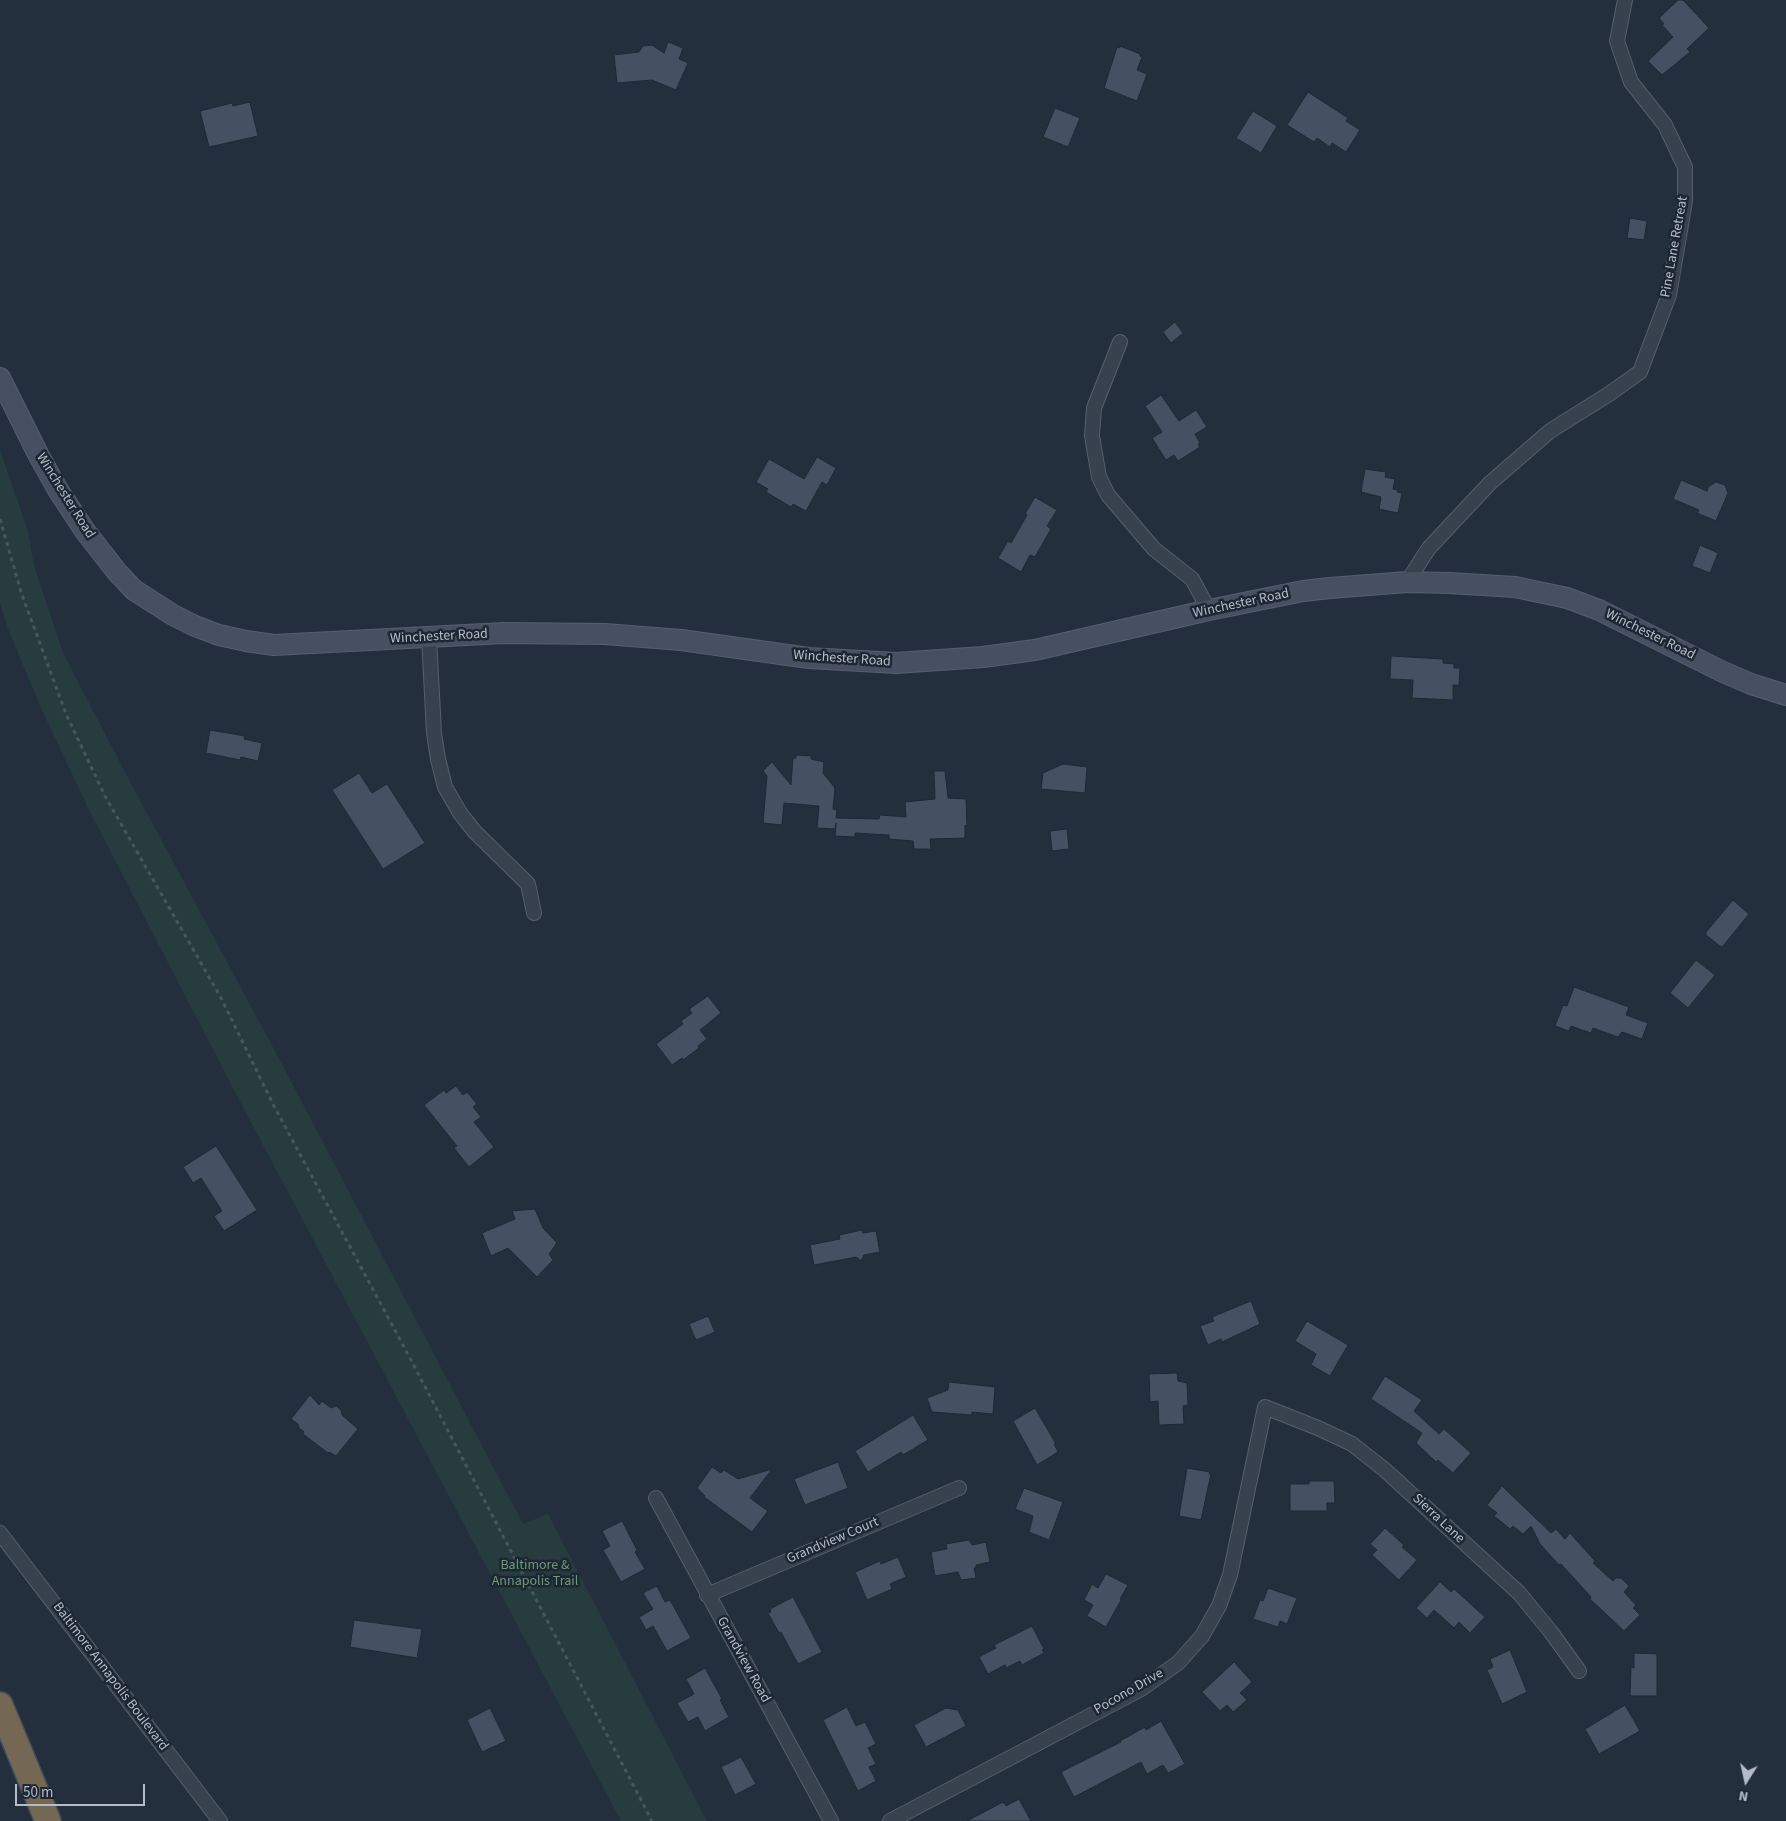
<!DOCTYPE html>
<style>
body{margin:0}
#map{position:relative;width:1786px;height:1821px;overflow:hidden;background:#242f3e;font-family:"Source Sans 3",sans-serif}
canvas{display:block}
.north{position:absolute;left:1721px;top:1756px;width:50px;height:50px;-webkit-text-stroke:4px #1d2633;paint-order:stroke;rotate:190deg;font-size:14px;font-weight:700;line-height:20px;text-align:center;color:#b4bcc9}
.north::after{content:'';display:block;margin:auto;width:18px;height:22px;background:#b4bcc9;clip-path:polygon(50% 0,100% 100%,50% 72%,0 100%)}
.scale{position:absolute;left:15px;top:1784px;width:130px;height:22px;box-sizing:border-box;border:2px solid #b4bcc9;border-top:0;padding-left:6px;font-size:15px;line-height:18px;white-space:nowrap;color:#b4bcc9;-webkit-text-stroke:4px #1d2633;paint-order:stroke}
</style>
<div id="map">
<canvas width="1786" height="1821"></canvas>
<div class="north">N</div>
<div class="scale">50 m</div>
</div>
<script>
const ctx = document.querySelector('canvas').getContext('2d');
ctx.lineJoin = 'round';
function fill(path, color) { ctx.fillStyle = color; ctx.fill(path, 'evenodd'); }
const shape = rows => new Path2D(rows.map(r => 'M' + r).join(''));
function strokePath(path, color, width, dash) { ctx.strokeStyle = color; ctx.lineWidth = width; ctx.lineCap = dash ? 'butt' : 'round'; ctx.setLineDash(dash || []); ctx.stroke(path); }
function write(font, color, halo, rows, align = 'center') {
  ctx.font = font + ' "Source Sans 3",sans-serif'; ctx.lineWidth = 5; ctx.setLineDash([]); ctx.textBaseline = 'middle'; ctx.strokeStyle = halo; ctx.fillStyle = color; for (const [text, x, y, turn = 0] of rows) {
    ctx.save(); ctx.translate(x, y); ctx.rotate((+turn || 0) * Math.PI / 180); ctx.textAlign = isNaN(turn) ? turn : align; if (halo) ctx.strokeText(text, 0, 0); ctx.fillText(text, 0, 0); ctx.restore();
  }
}
const green = shape([
 [0,450,28,531,34,566,64,655,127,776,283,1066,523,1524,548,1514,707,1821,621,1821,235,1092,89,810,41,708,8,629,0,603]
]);
const building = shape([
 [1678,0,1683,0,1709,28,1687,49,1690,52,1662,75,1648,61,1673,37,1662,25,1664,24,1659,18,1678,0],
 [668,42,683,48,679,59,688,63,676,90,652,80,617,83,614,55,639,52,643,46,652,45,664,53,668,42],
 [1120,46,1140,54,1140,56,1142,57,1137,70,1147,74,1137,101,1104,88,1117,47,1120,48,1120,46],
 [1308,92,1348,118,1346,121,1360,130,1346,152,1332,143,1330,147,1317,138,1314,142,1287,125,1308,92],
 [250,102,258,136,209,147,200,111,232,103,233,106,250,102],
 [1055,108,1080,118,1068,147,1043,137,1055,108],
 [1253,111,1277,126,1261,153,1236,138,1253,111],
 [1630,218,1647,221,1644,240,1627,238,1630,218],
 [1175,322,1183,333,1171,343,1163,332,1175,322],
 [1161,395,1179,421,1196,410,1207,427,1195,434,1200,443,1198,444,1200,447,1178,461,1174,455,1166,460,1152,438,1162,432,1145,406,1161,395],
 [817,457,836,468,827,485,822,482,806,511,793,504,791,507,766,492,768,489,756,482,769,459,804,479,817,457],
 [1365,469,1386,472,1385,477,1395,479,1393,489,1398,490,1397,492,1402,493,1398,513,1379,509,1381,497,1361,492,1365,469],
 [1681,480,1707,491,1708,487,1716,482,1725,485,1728,493,1716,521,1697,513,1699,510,1673,499,1681,480],
 [1035,497,1057,510,1047,526,1051,529,1035,557,1030,555,1021,572,998,558,1008,541,1011,543,1027,515,1025,514,1035,497],
 [1700,545,1718,553,1710,573,1692,566,1700,545],
 [1391,656,1443,659,1443,663,1454,664,1454,668,1460,668,1459,685,1453,685,1453,700,1412,698,1413,680,1390,679,1391,656],
 [210,730,245,736,244,739,262,743,258,761,241,757,240,760,206,753,210,730],
 [796,755,811,756,811,759,824,762,823,773,835,788,833,809,837,810,836,818,879,819,880,815,906,817,905,802,935,799,934,771,945,771,948,798,966,799,967,826,965,825,965,838,930,839,931,849,914,849,913,841,889,839,889,835,855,833,855,837,835,836,836,823,835,829,817,828,819,806,784,803,782,825,763,823,767,776,763,771,772,762,791,785,793,758,796,758,796,755],
 [1063,764,1087,767,1085,793,1041,789,1043,773,1063,764],
 [359,773,372,793,387,784,425,843,383,869,332,790,359,773],
 [1067,829,1069,849,1052,851,1050,831,1067,829],
 [1733,900,1749,914,1723,946,1721,947,1706,935,1706,932,1733,900],
 [1696,960,1715,975,1688,1008,1670,993,1696,960],
 [1574,987,1629,1007,1626,1015,1648,1023,1642,1039,1622,1032,1618,1037,1593,1028,1591,1033,1571,1026,1569,1031,1555,1026,1563,1005,1567,1006,1574,987],
 [708,996,721,1013,700,1030,707,1039,698,1046,699,1048,683,1060,682,1058,672,1065,656,1044,683,1024,681,1021,692,1013,689,1009,708,996],
 [456,1086,463,1095,467,1092,477,1104,473,1107,481,1117,474,1122,494,1147,469,1167,454,1148,457,1146,424,1105,444,1090,446,1093,456,1086],
 [216,1146,257,1210,224,1231,214,1216,222,1211,201,1178,193,1183,183,1167,216,1146],
 [535,1209,543,1228,557,1243,549,1254,553,1260,537,1277,508,1248,491,1256,482,1233,515,1219,512,1211,535,1209],
 [862,1230,863,1233,876,1231,880,1252,864,1255,861,1261,856,1257,814,1265,810,1245,840,1239,839,1235,862,1230],
 [1251,1301,1260,1324,1222,1342,1221,1339,1208,1345,1200,1326,1214,1321,1212,1317,1251,1301],
 [708,1316,715,1332,696,1340,689,1324,708,1316],
 [1307,1321,1348,1345,1330,1376,1311,1365,1316,1354,1295,1341,1307,1321],
 [1177,1373,1178,1381,1187,1383,1188,1405,1183,1406,1184,1424,1159,1425,1158,1401,1150,1402,1149,1374,1177,1373],
 [1385,1376,1422,1400,1414,1411,1439,1434,1444,1429,1471,1453,1453,1473,1438,1460,1436,1462,1416,1443,1422,1433,1371,1399,1385,1376],
 [949,1382,995,1387,993,1414,972,1412,972,1415,932,1412,927,1398,948,1390,949,1382],
 [310,1395,319,1405,322,1401,331,1408,336,1406,341,1410,342,1415,358,1429,336,1456,329,1452,328,1453,303,1434,304,1432,298,1427,299,1425,291,1419,310,1395],
 [1035,1408,1056,1444,1054,1444,1058,1452,1037,1465,1013,1421,1035,1408],
 [913,1415,928,1440,903,1455,901,1452,868,1472,855,1451,913,1415],
 [838,1462,848,1488,805,1505,794,1479,838,1462],
 [712,1467,721,1473,724,1470,738,1479,772,1469,750,1498,768,1511,752,1532,704,1497,705,1496,697,1488,712,1467],
 [1187,1468,1210,1472,1209,1474,1211,1474,1201,1520,1179,1516,1187,1468],
 [1309,1481,1334,1481,1335,1503,1327,1503,1327,1511,1290,1511,1290,1484,1309,1484,1309,1481],
 [1502,1486,1551,1533,1556,1529,1565,1539,1570,1533,1595,1561,1593,1563,1613,1581,1616,1578,1621,1578,1629,1586,1624,1592,1636,1605,1633,1608,1640,1615,1624,1631,1590,1599,1591,1597,1561,1564,1559,1565,1540,1544,1531,1526,1523,1534,1513,1526,1510,1529,1494,1516,1497,1513,1487,1505,1502,1486],
 [1024,1488,1063,1502,1049,1540,1029,1532,1033,1516,1015,1509,1024,1488],
 [622,1521,637,1550,635,1552,645,1569,621,1582,603,1550,610,1546,602,1531,622,1521],
 [1385,1528,1404,1545,1402,1547,1417,1560,1399,1580,1372,1555,1377,1550,1370,1544,1385,1528],
 [969,1540,972,1545,986,1542,990,1562,976,1565,976,1568,974,1568,976,1578,961,1580,958,1572,935,1576,931,1552,947,1549,946,1544,969,1540],
 [898,1557,906,1577,890,1584,892,1589,867,1600,855,1572,880,1561,881,1564,898,1557],
 [1106,1574,1128,1585,1120,1599,1121,1600,1106,1627,1087,1616,1093,1605,1084,1600,1092,1584,1098,1588,1106,1574],
 [1440,1582,1451,1592,1454,1589,1485,1617,1470,1633,1459,1622,1454,1628,1434,1610,1427,1618,1416,1608,1440,1582],
 [657,1586,665,1602,670,1600,691,1638,667,1651,653,1626,646,1630,639,1617,653,1609,643,1593,657,1586],
 [1268,1588,1297,1598,1287,1624,1280,1621,1278,1627,1253,1619,1260,1600,1263,1601,1268,1588],
 [793,1597,822,1652,798,1664,781,1632,779,1633,768,1613,771,1612,770,1609,793,1597],
 [354,1620,422,1629,417,1658,350,1647,354,1620],
 [1032,1626,1044,1649,1042,1650,1044,1653,1022,1665,1020,1661,1006,1668,1005,1665,988,1674,979,1657,996,1648,994,1645,1032,1626],
 [1510,1650,1527,1692,1502,1704,1487,1670,1493,1667,1490,1659,1510,1650],
 [1634,1653,1657,1654,1657,1696,1630,1696,1631,1667,1634,1668,1634,1653],
 [1234,1662,1252,1682,1240,1693,1247,1700,1233,1712,1227,1705,1220,1711,1202,1692,1234,1662],
 [705,1668,722,1699,720,1700,729,1717,705,1731,698,1717,688,1722,677,1703,694,1694,686,1679,705,1668],
 [1625,1705,1640,1731,1599,1754,1585,1729,1625,1705],
 [847,1707,856,1726,865,1722,876,1744,868,1748,876,1764,869,1767,876,1781,858,1791,823,1720,847,1707],
 [490,1708,506,1741,482,1752,467,1720,490,1708],
 [946,1708,958,1710,966,1726,926,1747,914,1725,946,1708],
 [1161,1721,1185,1764,1168,1773,1163,1765,1147,1774,1141,1762,1074,1797,1061,1772,1121,1742,1120,1741,1145,1727,1146,1730,1161,1721],
 [741,1757,756,1784,735,1795,721,1767,741,1757],
 [1019,1799,1031,1821,967,1821,1003,1802,1006,1806,1019,1799]
]);
const path = shape([
 [0,519,22,595,66,714,105,796,221,998,274,1106,411,1360,652,1821]
]);
const street = shape([
 [1120,342,1094,408,1092,436,1099,477,1108,495,1154,549,1192,579,1209,610],
 [1407,582,1429,548,1490,483,1550,431,1609,394,1640,372,1669,295,1685,201,1685,167,1665,125,1631,82,1617,41,1625,0],
 [429,637,434,733,438,759,445,787,460,813,475,832,528,884,534,913],
 [656,1498,831,1821],
 [0,1533,220,1821],
 [707,1595,959,1488],
 [890,1821,1141,1689,1178,1663,1202,1636,1219,1606,1230,1575,1265,1407,1318,1428,1352,1444,1385,1470,1519,1593,1551,1632,1579,1671]
]);
const secondary = shape([
 [0,378,39,456,58,490,85,531,117,572,134,590,173,615,195,626,219,635,246,641,274,645,504,633,605,634,681,640,809,658,896,663,983,657,1035,650,1209,610,1303,591,1330,588,1407,582,1449,583,1515,587,1567,598,1599,610,1721,671,1751,684,1786,695]
]);
const highway = shape([
 [0,1705,48,1821]
]);
const streetNames = [
 ["Pine Lane Retreat",1675,247,-80],
 ["Winchester Road",65,496,58],
 ["Winchester Road",1241,604,-12],
 ["Winchester Road",1650,635,26],
 ["Winchester Road",439,637,-3],
 ["Winchester Road",842,659,4],
 ["Sierra Lane",1438,1519,43],
 ["Grandview Court",833,1541,-23],
 ["Grandview Road",743,1660,61],
 ["Baltimore Annapolis Boulevard",110,1677,53],
 ["Pocono Drive",1129,1692,-30]
];
const parkNames = [
 ["Baltimore &",535,1566],
 ["Annapolis Trail",535,1582]
];
fill(green, '#263c3f');
fill(building, '#455162');
strokePath(building, '#1f2835', 1);
strokePath(street, '#565f6c', 16);
strokePath(secondary, '#565f6c', 22);
strokePath(highway, '#434c59', 28);
strokePath(path, '#44595c', 3, [4, 4]);
strokePath(street, '#38414e', 14);
strokePath(secondary, '#465061', 20);
strokePath(highway, '#746855', 25);
write('14px', '#b4bcc9', '#1d2633', streetNames);
write('14px', '#6b9a76', '#1d2633', parkNames);
</script>
